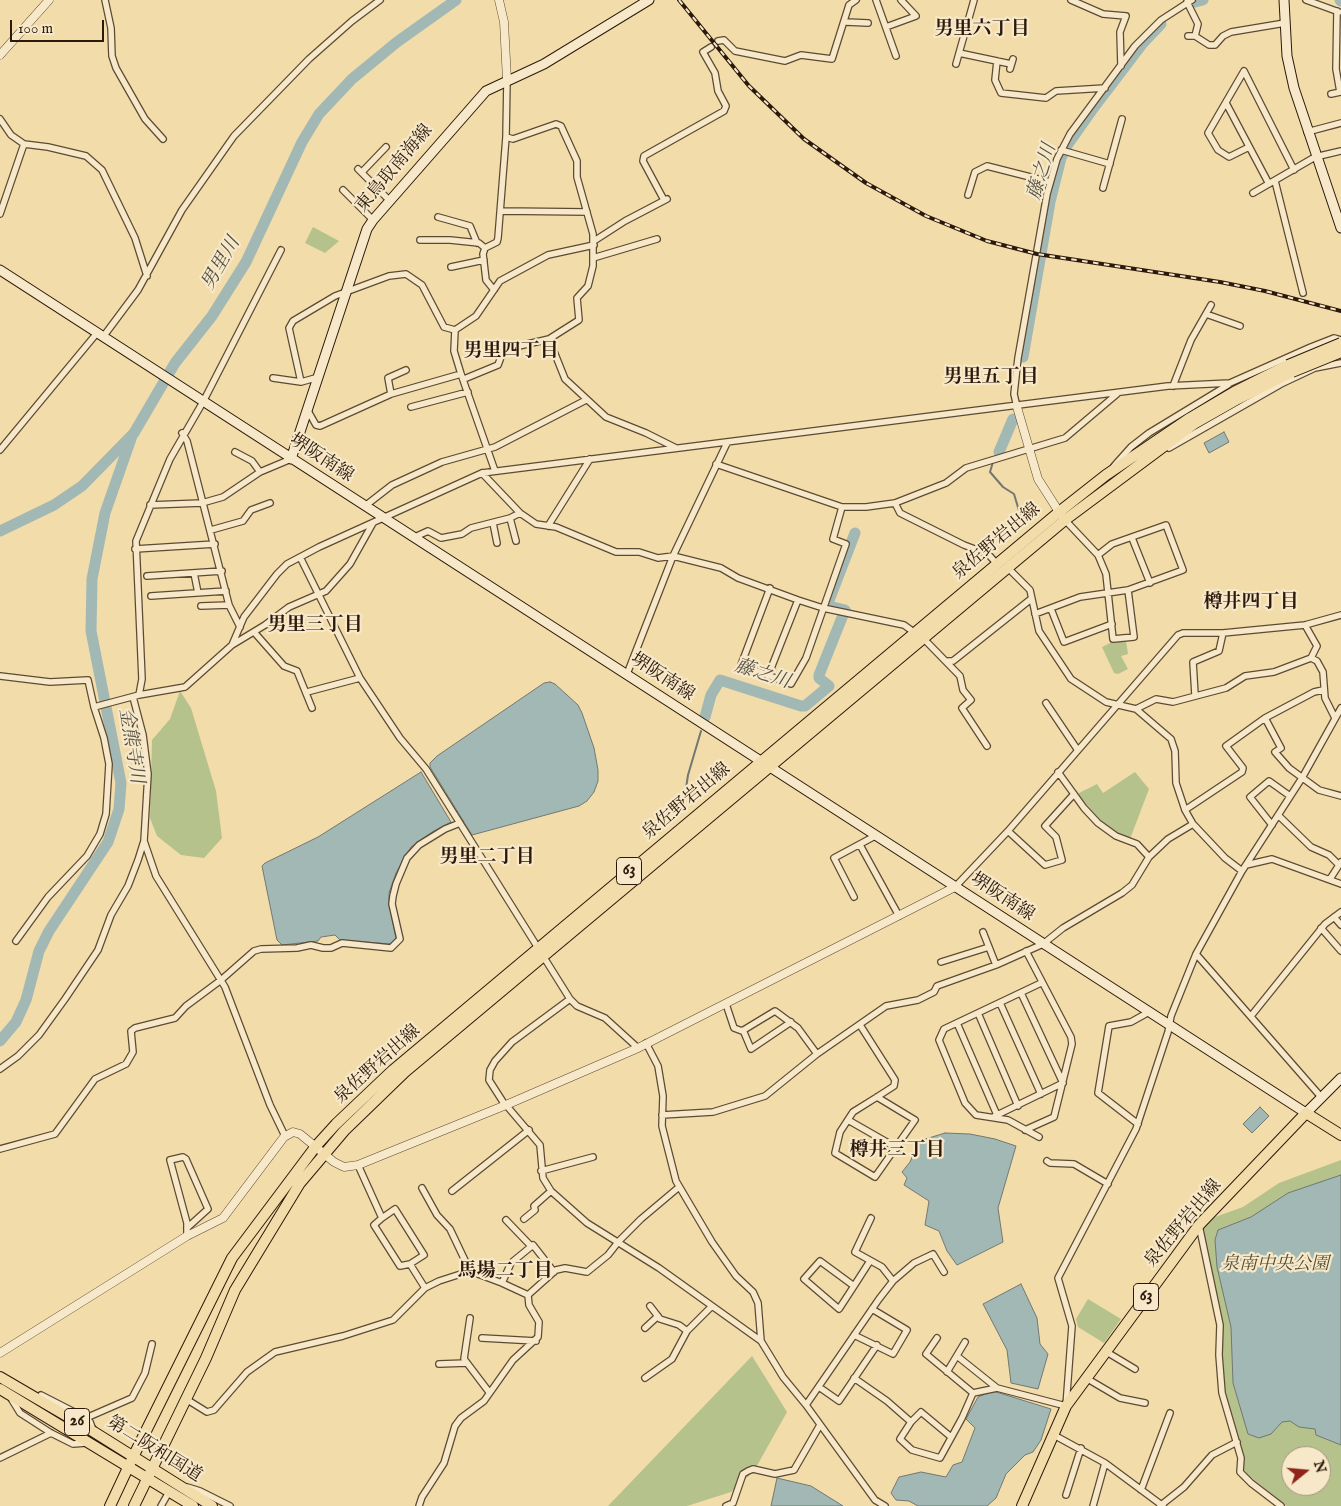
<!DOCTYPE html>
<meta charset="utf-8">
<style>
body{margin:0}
#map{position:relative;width:1341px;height:1506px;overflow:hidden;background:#f1dcaa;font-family:"IM FELL English",serif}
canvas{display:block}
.north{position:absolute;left:1281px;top:1446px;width:50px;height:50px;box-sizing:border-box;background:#f6e8c8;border:1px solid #a5957c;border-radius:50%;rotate:73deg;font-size:14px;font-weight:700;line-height:20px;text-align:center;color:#2c190b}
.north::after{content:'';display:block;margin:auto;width:18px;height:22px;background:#8f2418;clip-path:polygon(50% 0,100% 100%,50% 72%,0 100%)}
.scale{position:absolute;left:10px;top:20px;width:94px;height:22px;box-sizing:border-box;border:2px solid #2c190b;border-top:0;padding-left:6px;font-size:15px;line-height:18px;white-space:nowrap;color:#2c190b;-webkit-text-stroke:4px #f6e8c8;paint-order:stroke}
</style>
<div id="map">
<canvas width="1341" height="1506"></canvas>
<div class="north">N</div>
<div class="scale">100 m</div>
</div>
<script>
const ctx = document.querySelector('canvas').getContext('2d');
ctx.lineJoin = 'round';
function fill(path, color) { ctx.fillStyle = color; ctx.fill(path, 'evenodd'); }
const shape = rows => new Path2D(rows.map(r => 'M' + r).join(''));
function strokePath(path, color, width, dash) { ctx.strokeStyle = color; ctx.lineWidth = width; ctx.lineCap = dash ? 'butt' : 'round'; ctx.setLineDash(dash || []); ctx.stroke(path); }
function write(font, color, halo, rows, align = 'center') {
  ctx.font = font + ' "IM FELL English","Noto Serif JP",serif'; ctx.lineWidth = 4.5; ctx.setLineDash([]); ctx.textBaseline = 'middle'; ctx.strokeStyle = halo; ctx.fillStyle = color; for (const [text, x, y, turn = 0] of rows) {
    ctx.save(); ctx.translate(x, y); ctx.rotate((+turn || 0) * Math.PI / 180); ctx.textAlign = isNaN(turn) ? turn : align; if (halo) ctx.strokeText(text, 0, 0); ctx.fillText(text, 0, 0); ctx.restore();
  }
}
const green = shape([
 [313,227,339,241,325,253,305,243],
 [1126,641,1128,654,1121,656,1128,669,1118,674,1114,673,1102,647,1112,642],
 [180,691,191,708,216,791,222,838,204,858,181,855,157,836,150,818,152,740,170,719],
 [1135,772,1149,789,1130,839,1108,828,1077,794,1097,784,1103,793],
 [1341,1160,1341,1506,1287,1506,1243,1471,1243,1454,1225,1400,1221,1373,1221,1333,1203,1227,1215,1217,1243,1207,1279,1183],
 [1291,1456,1321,1456,1321,1486,1291,1486],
 [1088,1299,1121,1319,1104,1343,1078,1327,1076,1319],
 [752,1356,787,1412,754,1471,731,1492,687,1506,608,1506]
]);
const water = shape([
 [1224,432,1229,442,1209,453,1204,443,1224,432],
 [550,682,555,684,578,705,582,713,594,748,598,770,598,781,594,792,587,801,579,806,472,835,430,767,430,763,437,756,544,683,550,682],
 [421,772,451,822,432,832,411,847,396,873,389,893,389,904,396,938,390,944,340,940,335,935,321,937,318,941,282,945,277,940,262,866,265,863,318,837,421,772],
 [1260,1107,1269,1116,1252,1133,1243,1124,1260,1107],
 [945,1133,970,1134,995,1139,1016,1146,998,1208,1003,1242,957,1265,947,1251,939,1231,925,1225,929,1201,904,1185,907,1178,902,1172,910,1162,919,1141,945,1133],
 [1341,1175,1341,1445,1316,1435,1315,1429,1299,1427,1290,1421,1282,1422,1271,1434,1259,1438,1248,1434,1233,1383,1231,1327,1217,1267,1215,1240,1218,1230,1251,1217,1288,1193,1341,1175],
 [1021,1284,1037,1318,1040,1344,1048,1354,1038,1389,1011,1383,1007,1350,983,1304,1021,1284],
 [993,1391,1051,1409,1041,1440,1033,1452,1025,1455,1006,1474,996,1498,987,1506,918,1506,909,1501,896,1500,891,1493,899,1477,921,1472,946,1477,953,1465,962,1462,975,1428,966,1419,978,1397,993,1391],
 [777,1478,811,1486,843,1506,771,1506,777,1478]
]);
const stream = shape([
 [993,462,990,472,1003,487,1014,494,1023,524],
 [683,808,688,775,701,731]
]);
const river = shape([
 [1340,0,1341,1],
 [1195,2,1203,0],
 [1023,357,1050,202,1061,158,1068,144,1092,110,1143,43,1161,24],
 [999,452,1013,419],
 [0,531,54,505,82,486,134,433,175,363,212,316,246,262,302,142,319,114,352,79,397,42,456,0],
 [705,717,711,695,720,680,801,706,805,706,829,686,819,678,819,675,845,610,829,606,828,603,855,533],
 [0,1041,16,1022,26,1000,39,951,49,931,108,842,119,809,121,783,91,631,92,579,105,513,132,436]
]);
const minor = shape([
 [105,0,111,28,112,56,116,68,145,119,163,139],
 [876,0,896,56],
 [1071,0,1103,14,1126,16,1120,32,1121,66],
 [1306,0,1339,12],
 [1187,2,1198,24,1195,36],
 [1337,11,1336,69,1340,92],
 [846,22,868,23],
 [886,27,916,16,901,0],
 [1188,36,1195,36,1209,45,1215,45,1223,36,1231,32,1285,23],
 [718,41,724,40,735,51,785,61,801,55,832,59,849,5,856,0],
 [959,53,1011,64],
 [997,61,995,80,1001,93,1046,98,1056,91,1105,88],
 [956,64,974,0],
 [1010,69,1013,59],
 [1331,94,1341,92],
 [1226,103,1269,184],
 [0,119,11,135,24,144,48,147,86,156,102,170,135,238,147,276],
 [1307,132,1341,123],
 [506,137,513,139,556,124,561,126,577,161,577,177,593,234,593,266,588,286,577,298,579,320,549,339,565,379,606,417,646,433,676,448],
 [1249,147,1229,157,1218,150,1208,133,1244,71,1294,170],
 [1061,150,1110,164],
 [358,169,389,200],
 [362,172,386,147],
 [1275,181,1303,293],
 [1103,188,1122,119],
 [343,190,373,220],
 [1253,193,1315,157,1341,151],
 [968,195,975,172,987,166,1050,182],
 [664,200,643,161,644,156,724,111,726,106,718,91,715,73,703,52,711,47],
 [501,211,587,212],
 [0,214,24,144],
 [438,217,470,226,477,243],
 [420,240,450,240,479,243,485,248],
 [594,241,625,221,667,199],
 [593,258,657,239],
 [451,267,484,260],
 [494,290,486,280,483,254,485,248,497,242,498,238,506,137,507,80],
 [1206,314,1240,326],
 [455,330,454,351,461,374,495,471],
 [103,337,138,290,182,210,234,136,309,59,352,21,380,0],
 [273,378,301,382,319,377],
 [464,379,498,365,501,357,507,352,519,346,549,339],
 [301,382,289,328,293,321,335,296,389,276,406,274,422,285,444,327,455,330,476,316,500,281,548,255,594,245],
 [1173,386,1191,340,1211,305],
 [391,394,461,374],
 [411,407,468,392],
 [1017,407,1014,394,1018,358,1047,194,1057,159,1070,134,1135,46,1161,20,1192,0],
 [308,411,316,425,320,426,391,394,388,378,406,370],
 [182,433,187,441,229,605,240,627],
 [1169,448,1281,384,1315,368,1341,363],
 [0,450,97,333],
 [235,452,252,461,260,472],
 [716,464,842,507,866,507,895,503,946,483,966,468,1065,438,1117,394],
 [1114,466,1131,447,1149,433,1228,385],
 [482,473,520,513,536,524,556,527,616,552,639,552,658,558,673,556,721,568,738,578,798,600,823,608,904,625,915,633],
 [895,503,900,513,964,545,988,554,997,564],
 [150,505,202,503,223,497,260,472,291,459],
 [365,506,392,485,442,462,495,447,586,400],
 [510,518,516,541],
 [1065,520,1098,555,1106,574,1113,639,1134,637,1128,590],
 [493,523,497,543],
 [548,526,590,459],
 [211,530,243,521,251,510,270,503],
 [415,537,428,531,441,538,462,534,471,528,510,518,520,513],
 [1132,538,1150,583],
 [135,549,215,544],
 [300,557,360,678,400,738,426,769,570,999,577,1006,605,1018,638,1048],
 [1008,568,1030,590,1039,631,1071,679,1106,702,1136,709,1171,739,1175,751,1176,783,1185,810,1193,824,1225,858,1242,871],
 [194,573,198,593],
 [147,576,222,571],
 [770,588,741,665,791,684,806,658,846,544,833,539,842,507],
 [151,596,226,591],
 [201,606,229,605],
 [1051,609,1064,642,1112,624],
 [1035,614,1080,597,1128,590,1183,570,1166,525,1112,544,1098,555],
 [254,632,284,666,297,671,312,708],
 [923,638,960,676,963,690,971,700,962,708,987,746],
 [232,645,265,625,289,607,326,591,350,564,373,523],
 [1311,658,1317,661,1323,672,1325,698,1335,718],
 [948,661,953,661,1031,599],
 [627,674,673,556,727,443],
 [0,676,50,682,88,680,94,707,139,695,185,687,232,645,244,617,277,574,287,564,319,547,482,473,1168,386,1230,383,1311,347,1334,338,1341,340],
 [768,676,798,600],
 [307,692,360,678],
 [139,695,142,679,136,541,170,459,203,402,281,250],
 [1195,695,1193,662,1219,651,1223,633],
 [1046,703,1077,749],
 [1136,709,1156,699,1173,702,1226,688,1245,676,1274,672,1311,658,1317,646,1305,625],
 [1265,718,1281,748,1275,752,1289,768,1319,790,1341,796],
 [1058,772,1084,808,1098,823,1116,836,1137,844,1149,857],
 [1185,810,1242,772,1243,768,1226,746,1265,718,1314,692,1323,690],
 [1278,815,1311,847,1329,855,1339,865],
 [1272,825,1250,797,1269,781,1290,796],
 [1008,831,1045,865,1062,860,1056,837,1045,826,1074,794],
 [144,841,156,876,225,987,270,1105,285,1136],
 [860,845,899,916],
 [1246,865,1272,859,1341,884],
 [1330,879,1341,862],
 [955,887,1008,831,1178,635,1183,633,1223,633,1305,625,1341,615],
 [854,897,834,858,875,836],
 [1334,917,1341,925],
 [1321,928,1341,951],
 [983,932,996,965],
 [16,941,48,897,87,856,100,834,106,814,109,764,104,738,94,707],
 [1196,954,1322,1098],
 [941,962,989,947],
 [1021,993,1063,1083],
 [1000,1003,1041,1094],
 [726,1004,734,1028,742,1031,775,1011,798,1028,817,1054],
 [978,1013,1018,1106],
 [1251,1016,1325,924,1341,912],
 [957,1023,997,1115],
 [860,1025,895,1080,894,1086,877,1097,853,1112,840,1132,835,1153,875,1177,915,1120,877,1097],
 [743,1030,751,1049,791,1022],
 [646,1043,658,1066,663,1096,662,1126,676,1181,712,1242,736,1276,753,1292,758,1303,761,1341],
 [0,1069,18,1056,39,1035,65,999,98,950,111,915,128,886,138,860,144,841,148,774,143,735,133,697],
 [505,1105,489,1080,490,1070,495,1061,512,1042,570,999],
 [506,1105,540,1145,543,1178,551,1191,587,1223,659,1268,761,1341,783,1377,806,1405,875,1500,885,1506],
 [662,1115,713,1112,765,1096,817,1054,886,1006,918,1000,934,992,937,986,996,965,1043,944,1063,928,1122,893,1132,885,1149,857,1168,839,1193,824],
 [995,1116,1063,1083],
 [848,1120,897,1148],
 [1138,1124,1098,1093,1109,1026,1131,1022,1149,1012],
 [1025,1130,1054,1117,1072,1044,1071,1037,1026,951],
 [1039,1137,1008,1120,976,1115,965,1103,939,1040,944,1029,1041,983],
 [0,1149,55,1134,95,1079,126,1064,133,1052,131,1031,135,1028,175,1018,186,1006,221,980,254,951,261,949,297,948,311,945,323,948,331,948,342,943,391,948,400,939,392,904,393,896,396,884,407,858,419,845,445,829,460,823],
 [1047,1161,1050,1163,1074,1164,1108,1184],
 [358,1165,382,1218,395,1209,424,1255,410,1264],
 [541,1171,593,1157],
 [422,1188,437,1215,450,1229,470,1271],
 [452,1191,529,1130],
 [382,1218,374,1225,400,1266,410,1264,425,1288],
 [871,1218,855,1252,882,1267,893,1281],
 [524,1219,535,1210,534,1206,551,1191],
 [506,1220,530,1245],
 [1199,1225,1220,1325,1219,1355,1222,1393,1241,1458,1240,1472,1251,1483,1281,1506],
 [187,1228,208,1209,186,1159,183,1157,170,1160,187,1223,187,1236],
 [502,1283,511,1263,533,1245,554,1272],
 [854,1286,820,1261,804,1279,839,1309,854,1286,870,1261],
 [528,1295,556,1270,565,1268,587,1272,608,1255,619,1241,641,1219,679,1187],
 [650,1306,660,1319,679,1325,687,1331],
 [470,1318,464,1359,489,1392],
 [645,1328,658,1316],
 [854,1335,893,1354,907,1330,872,1309],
 [482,1338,536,1341],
 [937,1338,926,1354,973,1393],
 [1105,1351,1135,1369],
 [957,1356,997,1388],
 [439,1364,467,1363],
 [947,1372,965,1342],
 [645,1378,672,1359,687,1331,711,1307],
 [854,1378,887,1401,911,1422],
 [1086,1378,1120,1398,1145,1403],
 [819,1387,839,1401,877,1345],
 [41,1395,86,1418],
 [186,1399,207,1412,214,1410,247,1372,275,1352,343,1336,393,1320,425,1288,439,1281,470,1271,502,1283,528,1295],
 [12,1400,20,1413,51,1433,73,1444,86,1443],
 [806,1405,879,1299,893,1281,914,1263,933,1254,944,1272],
 [93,1430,90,1422,86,1418,132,1398,145,1373,152,1344],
 [1052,1434,1105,1463,1163,1506],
 [951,1437,921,1412,911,1422,900,1439,912,1450,940,1458,962,1418,973,1393,997,1388,1066,1406,1072,1326,1058,1278,1136,1129,1168,1032,1171,1016,1196,954,1242,871,1302,778,1341,708],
 [0,1458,51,1433],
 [187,1487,200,1491,230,1506],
 [1141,1490,1170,1413],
 [1066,1495,1081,1448],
 [161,1506,169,1492],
 [419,1506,422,1497,444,1463,455,1426,461,1418,484,1401,513,1360,538,1337,539,1322,529,1305,528,1295],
 [726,1506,733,1503,743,1474,748,1471,753,1469,775,1474,794,1470,820,1425],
 [1093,1506,1105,1463],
 [1160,1506,1184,1487,1212,1455,1237,1442]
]);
const tertiary = shape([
 [499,0,504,22,507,80],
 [0,55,49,0],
 [1017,407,1038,479,1061,515],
 [0,1353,187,1236,223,1218,284,1137,293,1132,300,1134,334,1162,344,1167,358,1165,506,1105,638,1048,955,887]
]);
const secondary = shape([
 [1284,0,1287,56,1294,88,1341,228],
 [0,270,1306,1113,1341,1078],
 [291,459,367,229,373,220,486,91,544,64,649,0]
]);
const primary = shape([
 [110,1506,133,1457,232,1258,316,1146,336,1124,393,1070,1059,512,1106,475,1190,418,1234,392,1288,365],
 [134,1506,206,1358,235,1290,300,1183,344,1131,405,1072,1065,520,1194,424,1238,399,1292,372],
 [1022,1506,1066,1406,1199,1225,1306,1113,1341,1135]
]);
const trunk = shape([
 [0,1377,94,1432,212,1506],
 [0,1389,193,1506]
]);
const rail = shape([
 [679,0,749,86,804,139,866,183,926,216,987,241,1037,254,1220,282,1265,291,1341,311]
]);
const primaryBridge = shape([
 [1288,365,1341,343],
 [1292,372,1341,352]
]);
const shields = [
 [629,871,25],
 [1146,1297,25],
 [77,1422,25]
];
const shieldNames = [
 ["63",629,871],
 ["63",1146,1297],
 ["26",77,1422]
];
const streetNames = [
 ["東鳥取南海線",395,169,-50],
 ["堺阪南線",321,459,33],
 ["泉佐野岩出線",997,542,-40],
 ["堺阪南線",662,678,33],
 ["泉佐野岩出線",687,802,-40],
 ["堺阪南線",1002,898,33],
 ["泉佐野岩出線",378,1065,-42],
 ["泉佐野岩出線",1184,1224,-50],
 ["第二阪和国道",154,1450,32]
];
const parkNames = [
 ["泉南中央公園",1275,1265]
];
const neighbourhoodNames = [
 ["男里六丁目",982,30],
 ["男里四丁目",511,352],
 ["男里五丁目",991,378],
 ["樽井四丁目",1251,603],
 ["男里三丁目",315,626],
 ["男里二丁目",487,858],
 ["樽井三丁目",897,1151],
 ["馬場二丁目",505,1272]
];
const waterNames = [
 ["藤之川",1043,172,-73],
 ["男里川",222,264,-60],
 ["藤之川",762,675,18],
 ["金熊寺川",130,746,81]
];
fill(green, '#b5c28c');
fill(water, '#a1b8b5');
strokePath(water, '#727871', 1);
strokePath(stream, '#727871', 2);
strokePath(river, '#a1b8b5', 11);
strokePath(minor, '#5d4a33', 8);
strokePath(tertiary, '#5d4a33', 9);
strokePath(secondary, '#2c190b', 11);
strokePath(primary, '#2c190b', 12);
strokePath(trunk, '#2c190b', 12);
strokePath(minor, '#f6e8c8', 5.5);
strokePath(tertiary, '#f6e8c8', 8);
strokePath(secondary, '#f6e8c8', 9);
strokePath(primary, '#f1dcaa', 10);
strokePath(trunk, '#f1dcaa', 10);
strokePath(rail, '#2c190b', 4);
strokePath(rail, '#f6e8c8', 2, [5.5]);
strokePath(primaryBridge, '#2c190b', 12, []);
strokePath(primaryBridge, '#f1dcaa', 10);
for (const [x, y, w] of shields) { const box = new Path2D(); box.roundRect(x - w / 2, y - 13.5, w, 27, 4); ctx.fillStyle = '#f6e8c8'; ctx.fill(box); strokePath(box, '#2c190b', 1); }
write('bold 16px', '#2c190b', null, shieldNames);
write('18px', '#2c190b', '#f6e8c8', streetNames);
write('italic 18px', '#554c32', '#f6e8c8', parkNames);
write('bold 19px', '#2c190b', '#f6e8c8', neighbourhoodNames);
write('italic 19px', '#555146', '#f6e8c8', waterNames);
</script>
